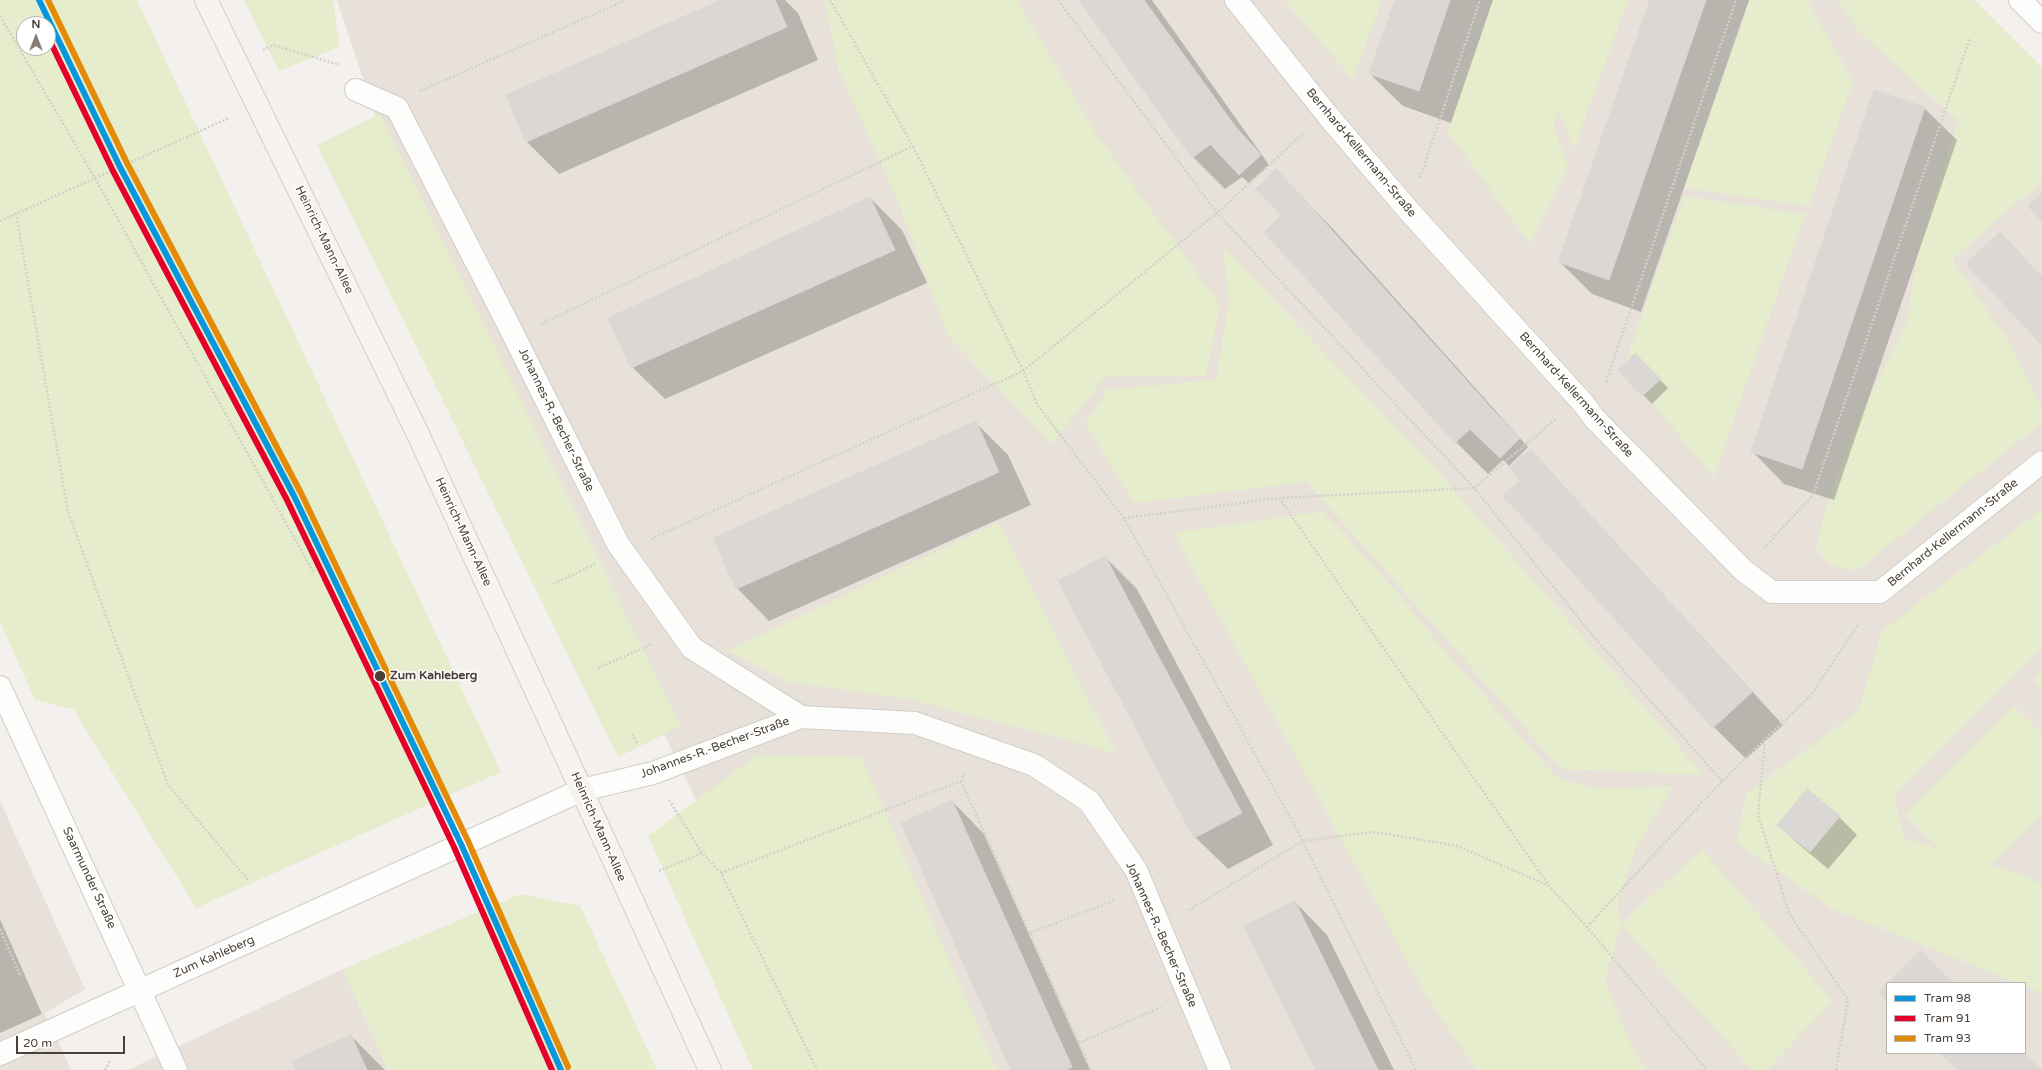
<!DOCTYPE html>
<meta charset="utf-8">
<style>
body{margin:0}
#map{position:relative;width:2042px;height:1070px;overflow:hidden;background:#f3f0ed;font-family:"Varela Round",sans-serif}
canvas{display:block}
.legend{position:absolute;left:1886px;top:982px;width:140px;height:72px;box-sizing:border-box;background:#fff;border:1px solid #b7b3af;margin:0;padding:5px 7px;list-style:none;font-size:12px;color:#4a4038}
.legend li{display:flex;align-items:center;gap:8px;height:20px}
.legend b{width:20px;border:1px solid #b7b3af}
.north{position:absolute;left:16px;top:16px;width:40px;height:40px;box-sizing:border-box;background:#fff;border:1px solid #b7b3af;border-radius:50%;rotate:0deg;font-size:11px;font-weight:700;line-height:16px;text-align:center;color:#4a4038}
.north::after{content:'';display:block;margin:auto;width:14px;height:18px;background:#857e77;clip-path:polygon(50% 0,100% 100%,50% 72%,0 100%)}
.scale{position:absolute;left:16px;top:1036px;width:109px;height:18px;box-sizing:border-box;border:2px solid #4a4038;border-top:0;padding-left:5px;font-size:12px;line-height:14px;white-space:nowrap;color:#4a4038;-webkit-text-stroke:3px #fff;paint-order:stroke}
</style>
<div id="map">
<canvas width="2042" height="1070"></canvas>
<ul class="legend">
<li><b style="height:5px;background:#0896dd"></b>Tram 98</li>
<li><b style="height:5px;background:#e4002b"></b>Tram 91</li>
<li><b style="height:5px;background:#e38b08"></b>Tram 93</li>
</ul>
<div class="north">N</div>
<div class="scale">20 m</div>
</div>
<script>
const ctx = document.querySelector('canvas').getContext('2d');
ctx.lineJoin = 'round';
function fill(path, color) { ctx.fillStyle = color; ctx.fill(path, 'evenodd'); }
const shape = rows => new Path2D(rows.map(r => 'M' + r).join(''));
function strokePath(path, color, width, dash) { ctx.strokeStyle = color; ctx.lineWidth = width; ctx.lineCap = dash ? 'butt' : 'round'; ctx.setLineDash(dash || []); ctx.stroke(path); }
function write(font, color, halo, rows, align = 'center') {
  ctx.font = font + ' "Varela Round",sans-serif'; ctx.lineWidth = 3; ctx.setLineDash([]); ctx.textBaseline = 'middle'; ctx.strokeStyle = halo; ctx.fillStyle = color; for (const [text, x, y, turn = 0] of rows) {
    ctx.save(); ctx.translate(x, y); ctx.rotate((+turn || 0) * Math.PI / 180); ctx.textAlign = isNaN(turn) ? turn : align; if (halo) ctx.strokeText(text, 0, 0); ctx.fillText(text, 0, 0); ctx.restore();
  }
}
const residential = shape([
 [337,0,1960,0,2042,80,2042,1070,825,1070,391,163],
 [1887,983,2025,983,2025,1053,1887,1053],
 [0,801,85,989,45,1013,71,1070,0,1070],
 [343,969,388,1070,128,1070]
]);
const green = shape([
 [0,0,137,0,501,772,196,908,73,709,35,700,0,622],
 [24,24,48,24,48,48,24,48],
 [244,0,333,0,339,47,279,71],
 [825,0,1017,0,1097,135,1220,305,1206,376,1105,377,1052,444,948,336,896,197,838,68],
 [1284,0,1382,0,1353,79],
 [1493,0,1628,0,1574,149,1558,110,1553,125,1568,167,1530,244,1447,131],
 [1750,0,1807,0,1853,81,1809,206,1684,188],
 [1838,0,1975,0,2042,67,2042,181,1952,259,2010,343,2042,408,2042,423,1856,571,1832,565,1816,550,1826,505,1862,412,1907,321,1918,252,1958,121,1858,31],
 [380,114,681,726,618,757,317,145],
 [1684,196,1805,214,1714,477,1623,369],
 [1223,247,1434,467,1704,775,1561,769,1307,482,1134,503,1085,423,1108,390,1216,379,1229,302],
 [2042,509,2042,648,1894,796,1904,838,1939,849,1905,814,2014,706,2042,734,2042,815,1991,865,2020,874,2042,884,2042,996,2039,992,2025,986,2025,983,2017,983,1831,908,1736,842,1747,793,1858,711,1882,631],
 [1323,511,1396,591,1433,637,1556,777,1595,789,1673,786,1636,848,1617,903,1621,924,1702,849,1833,1001,1767,1070,1752,1070,1621,925,1605,981,1634,1052,1647,1070,1477,1070,1423,991,1380,910,1173,533],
 [998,522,1116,753,909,699,789,682,727,651],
 [2042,672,2042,688,2034,680],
 [757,755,861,757,997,1070,753,1070,648,836],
 [521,894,580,906,657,1070,388,1070,343,969]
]);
const shadow = shape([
 [723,0,785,0,798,13,818,60,559,174,527,142],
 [1081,0,1152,0,1269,165,1249,183,1242,177,1225,189,1193,157],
 [1396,0,1493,0,1451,123,1403,106,1370,74],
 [1651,0,1749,0,1641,312,1592,294,1560,262],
 [1924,108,1957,140,1834,500,1784,484,1752,451],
 [1276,171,1334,230,1528,447,1509,466,1503,460,1488,474,1456,442,1283,216],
 [870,198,902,230,927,283,665,399,632,367],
 [1635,354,1668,388,1652,404,1619,370],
 [976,423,1008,455,1031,505,769,621,737,588],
 [1531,451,1783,725,1746,759,1714,727,1522,480],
 [1105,557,1137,589,1273,845,1228,869,1195,837],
 [1807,791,1839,817,1857,835,1828,869,1796,842,1779,825],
 [952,801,984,834,1090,1070,1012,1070],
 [1295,902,1327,935,1394,1070,1317,1070],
 [0,919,42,1014,0,1033],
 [351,1036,385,1070,297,1070]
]);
const building = shape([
 [721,0,775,0,787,27,526,142,506,95,721,0],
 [1079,0,1144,0,1235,126,1192,158,1079,0],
 [1395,0,1450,0,1419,91,1369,74,1395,0],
 [1650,0,1706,0,1609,280,1558,262,1650,0],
 [1874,90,1925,107,1802,469,1751,452,1874,90],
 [1235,126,1261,155,1239,175,1210,144,1235,126],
 [1276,169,1302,197,1282,216,1256,189,1276,169],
 [2042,193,2042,221,2028,206,2042,193],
 [870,197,895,250,631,368,608,318,870,197],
 [1302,197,1492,409,1455,443,1264,232,1302,197],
 [2000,232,2042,277,2042,345,1966,264,2000,232],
 [1635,353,1661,379,1642,396,1618,370,1635,353],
 [1492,409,1520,438,1500,458,1470,429,1492,409],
 [976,421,999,472,736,589,713,538,976,421],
 [1531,449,1559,481,1521,515,1503,496,1520,480,1510,468,1531,449],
 [1559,481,1752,692,1713,728,1521,515,1559,481],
 [1105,556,1242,813,1194,838,1058,581,1105,556],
 [1807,789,1840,816,1810,852,1777,825,1807,789],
 [952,800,1072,1067,1066,1070,1011,1070,901,823,952,800],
 [1295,901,1378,1070,1316,1070,1244,926,1295,901],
 [1920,951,1953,983,1888,983,1920,951],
 [1887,984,1887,1001,1879,992,1887,984],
 [351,1035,367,1070,296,1070,292,1061,351,1035],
 [1940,1053,2024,1053,2041,1070,1958,1070,1940,1053]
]);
const path = shape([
 [830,0,913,146,1023,371,1038,406,1124,518,1303,841,1416,1070],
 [1058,0,1217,213,1474,488,1593,636,1722,781],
 [0,16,95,178,313,572],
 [263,50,273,45,340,65],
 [420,91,626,0],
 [1420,178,1480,0],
 [16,213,68,512,168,785,248,880],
 [0,221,229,118],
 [541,324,913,146],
 [1606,382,1736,0],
 [1279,498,1549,886],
 [1124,518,1279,498,1474,488,1556,419],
 [651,539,1023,371,1217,213,1304,133],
 [1764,548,1813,495,1970,38],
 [554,584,595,564],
 [598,668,652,644],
 [632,734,638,745],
 [1765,740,1758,815,1789,913,1848,1000,1836,1070],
 [961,781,1091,1070],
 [669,800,702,853,721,873,817,1070],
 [659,871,702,853],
 [721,873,961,781,964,773],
 [1189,910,1303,841,1374,832,1458,846,1549,886,1587,927,1707,1070],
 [1587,927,1722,781,1811,695,1859,623],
 [0,929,21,977],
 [1030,933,1115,900],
 [1079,1043,1161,1007],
 [105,1070,110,1061]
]);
const minor = shape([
 [1236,0,1329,117,1409,211,1583,403,1594,418,1743,570,1772,592,1880,592,2042,462],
 [356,90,397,108,508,324,618,544,692,648,801,717,915,723,1034,765,1089,801,1136,870,1220,1070],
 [0,687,176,1070],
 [0,1054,582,790,653,773,801,717]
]);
const tertiary = shape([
 [2020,0,2042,22]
]);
const secondary = shape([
 [206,0,417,432,710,1070]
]);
const tram1 = shape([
 [39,0,120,167,294,496,461,844,561,1070]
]);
const tram2 = shape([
 [48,37,113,171,287,500,454,847,552,1070]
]);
const tram3 = shape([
 [48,0,127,163,301,493,468,841,568,1067]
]);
const markers = [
 [380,676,6,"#4a4038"]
];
const streetNames = [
 ["Bernhard-Kellermann-Straße",1361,153,50],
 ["Heinrich-Mann-Allee",324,240,64],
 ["Bernhard-Kellermann-Straße",1576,395,48],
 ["Johannes-R.-Becher-Straße",556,420,64],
 ["Heinrich-Mann-Allee",463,532,65],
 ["Bernhard-Kellermann-Straße",1953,533,-39],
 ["Johannes-R.-Becher-Straße",715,748,-20],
 ["Heinrich-Mann-Allee",598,827,66],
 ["Saarmunder Straße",89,878,65],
 ["Johannes-R.-Becher-Straße",1161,935,66],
 ["Zum Kahleberg",214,957,-24]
];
const stopNames = [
 ["Zum Kahleberg",390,676]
];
fill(residential, '#e7e1da');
fill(green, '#e5edcd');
fill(shadow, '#0003');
fill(building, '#dbd7d4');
strokePath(building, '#dbd7d3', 1);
strokePath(minor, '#d1ceca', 24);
strokePath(tertiary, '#d1ceca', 24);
strokePath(secondary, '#d4cdc5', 24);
strokePath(path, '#d3d0cb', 2.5, [2, 2]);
strokePath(minor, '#fdfdfc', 22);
strokePath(tertiary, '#fdfdfc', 22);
strokePath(secondary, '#f7f4f0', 22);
strokePath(tram1, '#0896dd', 6);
strokePath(tram2, '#e4002b', 6);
strokePath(tram3, '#e38b08', 6);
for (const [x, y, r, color] of markers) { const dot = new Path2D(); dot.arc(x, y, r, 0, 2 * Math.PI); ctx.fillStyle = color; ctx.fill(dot); strokePath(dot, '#fff', 1.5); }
write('12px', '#4a4038', '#fff', streetNames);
write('bold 12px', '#4a4038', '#fff', stopNames, 'left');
</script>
